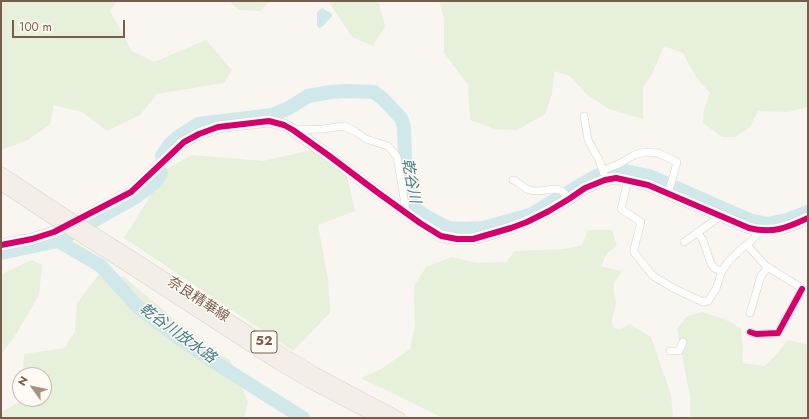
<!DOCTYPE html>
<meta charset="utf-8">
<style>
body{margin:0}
#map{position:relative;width:809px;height:419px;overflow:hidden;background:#f9f5f0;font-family:Jost,sans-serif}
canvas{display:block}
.frame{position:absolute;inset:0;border:2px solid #7a5c4d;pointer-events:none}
.north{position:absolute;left:12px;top:367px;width:40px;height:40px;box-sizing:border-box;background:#fffaf3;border:1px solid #cabbb1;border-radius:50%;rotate:303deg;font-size:11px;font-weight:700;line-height:16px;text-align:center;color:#7a5c4d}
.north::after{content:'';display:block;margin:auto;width:14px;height:18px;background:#a69286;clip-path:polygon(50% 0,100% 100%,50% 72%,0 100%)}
.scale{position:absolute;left:12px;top:20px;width:113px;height:18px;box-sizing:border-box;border:2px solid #7a5c4d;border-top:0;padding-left:5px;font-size:12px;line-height:14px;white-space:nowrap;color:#7a5c4d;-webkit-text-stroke:3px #fffaf3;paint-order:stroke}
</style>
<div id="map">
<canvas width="809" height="419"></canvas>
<div class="frame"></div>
<div class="north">N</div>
<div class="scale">100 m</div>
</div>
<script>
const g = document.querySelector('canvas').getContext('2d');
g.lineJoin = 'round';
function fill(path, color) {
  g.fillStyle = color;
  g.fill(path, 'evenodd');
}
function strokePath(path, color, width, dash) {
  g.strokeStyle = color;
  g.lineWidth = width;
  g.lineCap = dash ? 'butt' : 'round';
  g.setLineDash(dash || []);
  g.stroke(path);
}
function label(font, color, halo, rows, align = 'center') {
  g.font = font + ' Jost,"Noto Sans JP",sans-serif';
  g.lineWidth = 3;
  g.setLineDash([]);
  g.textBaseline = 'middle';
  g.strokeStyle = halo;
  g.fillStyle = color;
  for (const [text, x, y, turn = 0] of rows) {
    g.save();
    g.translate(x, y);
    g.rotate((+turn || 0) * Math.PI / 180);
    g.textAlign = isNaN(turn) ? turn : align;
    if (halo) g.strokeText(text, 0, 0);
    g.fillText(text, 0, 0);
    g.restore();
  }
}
const green = new Path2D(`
 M1,1H117L110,11L132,51L154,62L206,40L232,70L224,83L157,94L140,115L107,131L82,112L54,105L50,124L28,140L1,150Z
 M229,1H270L260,11L239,10Z
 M328,1H378L385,26L373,46L352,37Z
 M439,1H808V107L788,112L758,111L750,127L735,137H722L703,123L704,110L710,93L696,77L683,53L664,46L652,74L643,88V119L609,109L586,94L570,76L554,71L552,94L545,114L517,130L495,129L470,120L468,85L444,53V18Z
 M312,150L347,176L355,211L318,225L328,280L330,313L293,351L124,238L167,169L191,155L263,161Z
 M588,230H612L617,246L607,253L601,266L621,271C620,276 615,279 614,285C613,291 616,297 616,303C615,313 609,318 614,328L620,329L630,324L651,337L671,395L673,418H443L361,378L381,369L410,349L415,325L414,286L426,267L452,257L477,263L506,262L515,251L564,249L582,245Z
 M32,260L42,265L39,295L16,334L1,355V274Z
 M100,273L124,277L166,312L195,339L230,360L248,402L244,418H1L3,411L21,401L22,399H44V375H23L24,354L65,348L75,331L77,303Z
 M702,312L724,319L741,328L743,347L742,363L765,366L778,353L788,340L808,345V418H690V397L677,329L687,316Z`);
const water = new Path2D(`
 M322,8L332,14V16L323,26L319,28L317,25V12Z`);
const river = new Path2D(`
 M162,156L170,144L178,137L198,124L272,115L289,108L308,96L331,92L348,91L374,92L383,99L401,118L404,127L405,158L407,181L411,199L416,210L429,218L448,228L462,229L483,228L530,215L591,179L603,173L616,171H625L649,176L749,220L767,224L786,220L808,212
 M58,241L101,266L137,306L177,337L222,367L303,418
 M1,253L58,241L136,197L153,184L160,175L161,172`);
const street = new Path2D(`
 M584,116L588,140L599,160L604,174
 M293,130L322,129L344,126L356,132L366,139L388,146L397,157L405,204V212
 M603,170L619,164L634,155L645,152L658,153L677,162L671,184L667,193
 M513,180C519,182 523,188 529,190C546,195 558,180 569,199
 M628,180L621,209L641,222L634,249V252L653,276L675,289L703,302L708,301L716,289L722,271L728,262L742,248L747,245L761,231
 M697,232L703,240L711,264L714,268L722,271
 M684,242L721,216
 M747,245L766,266L808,292
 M750,313L761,276L768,267
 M750,332L756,334L778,333L802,289
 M670,351H679L683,342`);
const secondary = new Path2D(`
 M1,245L32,239L54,232L131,192L184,142L199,134L218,127L269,121L284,125L293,130L328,155L377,192L420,223L441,236L457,239H473L511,228L527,222L549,211L569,199L585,188L605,180L616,178L648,185L749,228C772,234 787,228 808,218`);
const primary = new Path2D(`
 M1,173L57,210
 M1,184L49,216
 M133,258L260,340L316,374L399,418
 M128,266L276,362L308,381L379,418`);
const primaryBridge = new Path2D(`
 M57,210L133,258
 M49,216L128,266`);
const cycleway = new Path2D(`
 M1,245L32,239L54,232L131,192L184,142L199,134L218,127L269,121L284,125L293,130L328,155L377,192L420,223L441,236L457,239H473L511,228L527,222L549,211L569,199L585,188L605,180L616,178L648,185L749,228C772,234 787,228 808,218
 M750,332L756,334L778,333L802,289`);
const shields = [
 [264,342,26]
];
const shieldNames = [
 ["52",264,342]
];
const streetNames = [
 ["奈良精華線",198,300,33]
];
const waterNames = [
 ["乾谷川",410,181,79],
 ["乾谷川放水路",177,334,36]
];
fill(green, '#e7f0db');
fill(water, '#d0e8ea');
strokePath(river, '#d0e8ea', 14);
strokePath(street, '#d7d1cb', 8);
strokePath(secondary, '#d9d2cb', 12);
strokePath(primary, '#dad1cc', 13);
strokePath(street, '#fefefd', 7);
strokePath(secondary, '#fefefd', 11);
strokePath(primary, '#f3eee8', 12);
strokePath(primaryBridge, '#dad1cc', 13, []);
strokePath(primaryBridge, '#f3eee8', 12);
strokePath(cycleway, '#d6006c', 6);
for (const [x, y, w] of shields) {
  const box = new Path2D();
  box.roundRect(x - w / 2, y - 11, w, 22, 3);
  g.fillStyle = '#fffaf3';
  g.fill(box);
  strokePath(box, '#7a5c4d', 1);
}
label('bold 13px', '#7a5c4d', null, shieldNames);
label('14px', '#7a5c4d', '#fffaf3', streetNames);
label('italic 15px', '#437c86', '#fffaf3', waterNames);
</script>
